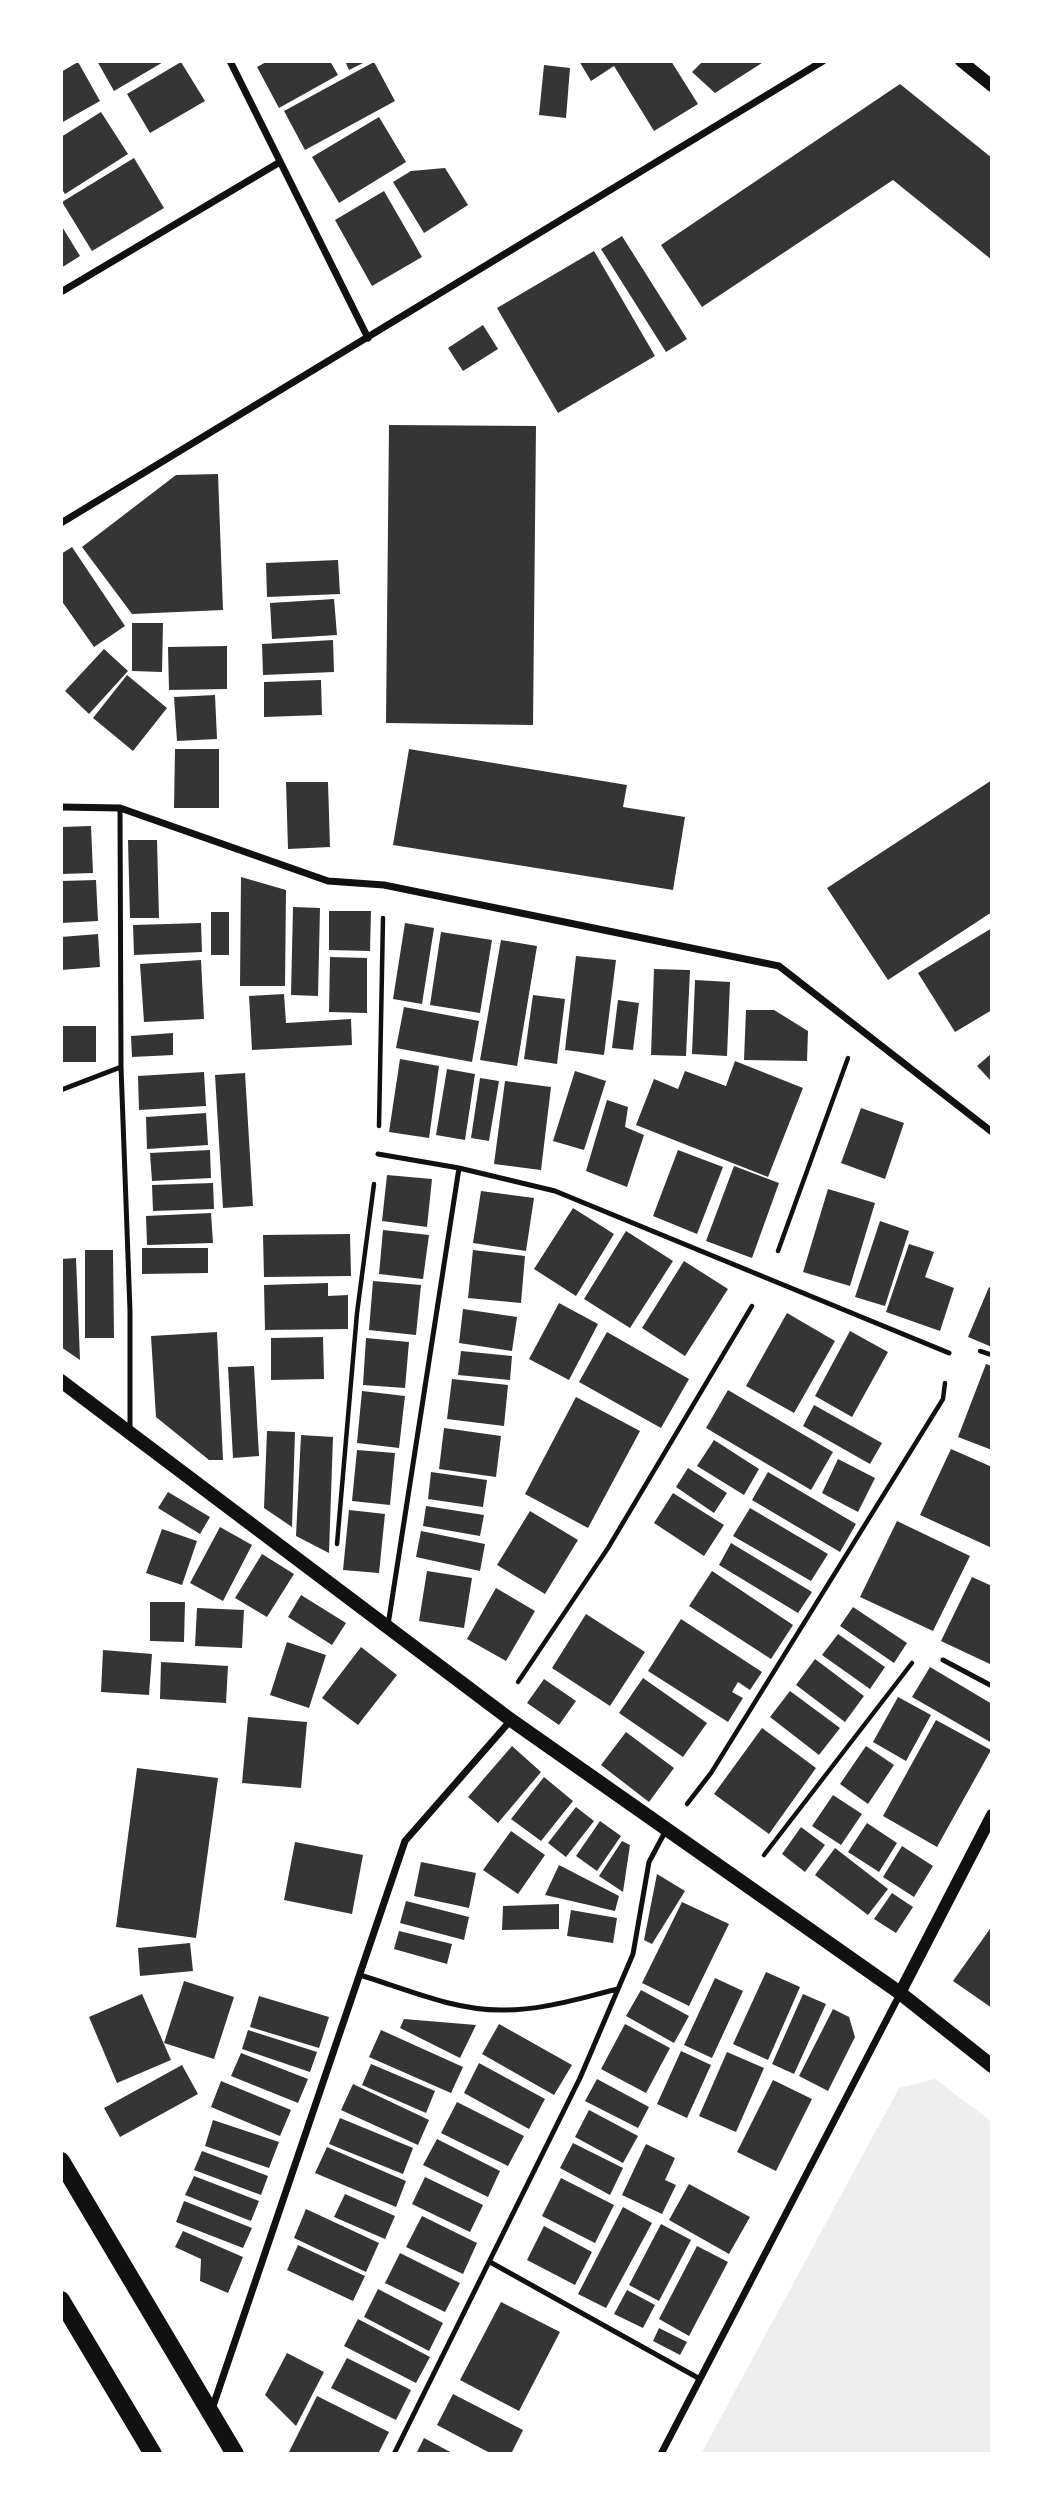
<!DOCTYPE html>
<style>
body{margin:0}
#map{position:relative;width:1053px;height:2515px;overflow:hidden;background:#fff;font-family:"Noto Serif",serif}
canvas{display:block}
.frame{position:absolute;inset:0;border:63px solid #fff;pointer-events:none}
</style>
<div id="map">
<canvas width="1053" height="2515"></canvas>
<div class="frame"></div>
</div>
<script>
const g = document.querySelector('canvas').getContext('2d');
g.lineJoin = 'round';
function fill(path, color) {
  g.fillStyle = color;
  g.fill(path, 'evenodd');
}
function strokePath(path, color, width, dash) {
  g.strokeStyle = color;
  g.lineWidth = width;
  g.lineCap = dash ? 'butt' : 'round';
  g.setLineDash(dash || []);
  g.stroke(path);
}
const green = new Path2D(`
 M935,2079L992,2122V2454H701L899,2088Z`);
const building = new Path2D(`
 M97,61H165L114,91Z
 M268,61H330L338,75L279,108L257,67Z
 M345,61H367L349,70Z
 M579,61H671L698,104L654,131L614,66L591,81Z
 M703,61H765L715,93L692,72Z
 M78,62L100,101L61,123V72Z
 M181,62L205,101L150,133L127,94Z
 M374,62L395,101L305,150L284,111Z
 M544,65L570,68L566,118L539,115Z
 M900,84L992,158V260L893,180L702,307L661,245Z
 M101,112L128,154L65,194L61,188V137Z
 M379,117L406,162L339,203L312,157Z
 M134,158L164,208L92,251L62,202Z
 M445,168L468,205L424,233L393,182L411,171Z
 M384,191L422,257L372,286L335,220Z
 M61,225L80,256L61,268Z
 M622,236L687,339L666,352L601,249Z
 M594,251L655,356L558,413L497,308Z
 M483,325L498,349L463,371L448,348Z
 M389,425L536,426L533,725L386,723Z
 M218,474L223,610L132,614L82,547L176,475Z
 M72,547L125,626L94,647L61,600V554Z
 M338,560L340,594L267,597L266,563Z
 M334,599L337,635L272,639L270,603Z
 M132,623H163L162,672L132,671Z
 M333,640L334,672L263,675L262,644Z
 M227,646V689L169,690L168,647Z
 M104,649L128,671L89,714L65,691Z
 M127,675L167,708L133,751L93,718Z
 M321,680L322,715L264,717V682Z
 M215,695L217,739L177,741L174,697Z
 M175,749H219V808H174Z
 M409,749L627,785L623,807L685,817L673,890L393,845Z
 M992,780V912L888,980L827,888Z
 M286,782H328L330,847L288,849Z
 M91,826L93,873L61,874V827Z
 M128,840H157L159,918H130Z
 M241,877L286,890L285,986H240Z
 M96,880L98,921L61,923V881Z
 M293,907L320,908L318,996L291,995Z
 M329,911H371L370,951L329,950Z
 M211,912H229V955H211Z
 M201,923L202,952L134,955L133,925Z
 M405,923L434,928L422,1004L393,999Z
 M992,928V1010L955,1032L918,973Z
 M441,932L492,940L480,1013L430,1005Z
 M98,934L100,967L61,970V937Z
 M501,940L537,946L517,1066L480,1060Z
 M576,956L616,960L604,1055L565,1050Z
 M330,957L367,958V1013L329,1012Z
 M201,960L204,1019L144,1022L140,964Z
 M654,969L690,970L686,1056L651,1055Z
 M695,980L730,982L727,1056L692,1054Z
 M284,994L286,1023L351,1019L352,1045L252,1050L249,996Z
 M533,995L565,999L557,1064L524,1059Z
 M618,1000L639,1003L633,1050L612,1048Z
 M404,1007L479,1021L472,1062L396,1048Z
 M746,1010H774L808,1031L807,1061L744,1060Z
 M61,1026H96V1062H61Z
 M173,1033V1055L132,1057L131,1036Z
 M992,1053V1082L977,1066Z
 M400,1059L439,1066L429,1138L389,1132Z
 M735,1061L803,1088L768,1177L636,1125L654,1079L678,1089L685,1071L726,1086Z
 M447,1069L475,1074L465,1140L436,1135Z
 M575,1071L606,1081L584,1150L553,1141Z
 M204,1072L206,1106L139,1110L138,1076Z
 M245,1073L253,1206L223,1208L215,1075Z
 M480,1078L499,1081L489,1141L471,1138Z
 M505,1081L551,1087L541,1170L494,1164Z
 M607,1100L628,1107L625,1127L644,1135L627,1187L586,1171Z
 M861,1108L904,1123L885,1179L841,1163Z
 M206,1113L208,1145L147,1149L146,1117Z
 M210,1150L211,1178L152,1181L150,1153Z
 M678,1150L723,1167L697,1234L653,1216Z
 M734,1166L779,1183L752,1258L706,1241Z
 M387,1175L432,1179L427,1227L382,1221Z
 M213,1183L214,1209L153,1211L152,1185Z
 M828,1189L875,1203L850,1286L803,1272Z
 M481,1191L534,1198L526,1251L473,1243Z
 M573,1208L614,1234L576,1296L534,1269Z
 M211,1213L213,1243L147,1245L146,1216Z
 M880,1221L909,1231L885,1306L855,1297Z
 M383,1230L429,1235L423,1279L379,1274Z
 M626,1231L673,1261L630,1328L584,1299Z
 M350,1234L351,1276L264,1277L263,1235Z
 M909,1244L934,1252L925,1277L954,1288L940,1331L886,1312Z
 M142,1248H208V1273L142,1274Z
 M85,1250H113L114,1338H85Z
 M473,1250L525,1256L521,1303L468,1298Z
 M76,1258L80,1360L61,1347V1259Z
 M684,1261L728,1289L685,1356L642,1328Z
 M373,1281L421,1285L416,1335L369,1330Z
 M328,1283V1296L348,1295V1329L265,1330L264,1285Z
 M989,1287L992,1289V1347L968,1337Z
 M559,1303L598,1324L569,1380L529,1359Z
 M463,1309L517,1317L512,1351L459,1343Z
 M787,1313L835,1341L794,1413L746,1386Z
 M850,1331L888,1352L852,1417L815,1396Z
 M217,1332L223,1460H209L156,1417L151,1336Z
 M607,1332L689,1379L661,1428L579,1382Z
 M323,1337L324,1379L271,1380V1338Z
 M366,1338L409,1342L405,1388L363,1385Z
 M461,1351L512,1356L510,1380L458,1375Z
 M986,1364L992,1366V1450L958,1437Z
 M254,1366L259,1456L233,1458L228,1367Z
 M452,1379L508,1385L504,1426L447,1419Z
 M728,1390L833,1452L811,1490L706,1428Z
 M362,1391L405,1396L399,1448L357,1443Z
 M576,1397L640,1431L588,1528L525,1494Z
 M814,1405L882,1443L870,1464L803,1426Z
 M444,1428L501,1436L496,1477L439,1469Z
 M267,1431L295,1432L292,1527L264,1508Z
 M301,1435L333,1437L329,1553L296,1536Z
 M714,1440L759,1469L744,1495L697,1466Z
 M951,1449L992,1467V1548L920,1515Z
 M357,1450L395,1453L390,1505L352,1501Z
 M838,1459L875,1478L858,1512L822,1493Z
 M688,1468L727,1493L714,1513L676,1487Z
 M431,1472L487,1480L483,1507L428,1499Z
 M768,1472L856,1524L840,1552L752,1500Z
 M168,1492L210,1517L200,1534L158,1508Z
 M673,1493L724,1525L704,1556L654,1523Z
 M426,1506L484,1515L480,1536L423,1526Z
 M750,1508L828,1554L811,1581L733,1536Z
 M349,1510L385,1514L379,1573L343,1570Z
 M530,1511L578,1540L545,1594L497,1565Z
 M897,1521L970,1556L933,1631L860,1597Z
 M220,1527L252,1545L223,1601L190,1583Z
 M162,1529L197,1541L182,1585L146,1573Z
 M421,1531L485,1544L480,1571L416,1557Z
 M731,1543L812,1592L798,1613L719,1565Z
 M262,1554L294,1574L267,1617L235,1598Z
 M427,1571L472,1578L464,1628L419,1621Z
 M712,1571L793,1625L771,1659L689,1606Z
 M972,1577L992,1586V1665L941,1641Z
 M496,1588L535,1611L506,1661L467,1639Z
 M301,1595L346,1623L332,1645L288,1617Z
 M150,1602H185L184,1642L150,1641Z
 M853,1607L907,1643L894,1663L840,1626Z
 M197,1608L244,1610L242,1648L195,1646Z
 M586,1614L645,1652L610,1706L552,1668Z
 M681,1619L762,1672L750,1690L738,1682L732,1692L743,1698L728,1722L648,1671Z
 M838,1634L885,1667L870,1689L822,1655Z
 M287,1642L326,1655L309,1708L270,1695Z
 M361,1647L397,1675L358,1725L322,1698Z
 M103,1650L152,1654L149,1695L101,1692Z
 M815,1659L864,1696L845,1722L796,1685Z
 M161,1662L228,1666L226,1703L160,1699Z
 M930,1667L992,1704V1743L912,1697Z
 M643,1678L707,1723L683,1757L619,1713Z
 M544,1679L576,1701L559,1725L527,1703Z
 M790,1691L840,1728L819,1755L770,1717Z
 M898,1697L931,1715L906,1761L873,1742Z
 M248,1717L307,1722L301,1788L242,1783Z
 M936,1720L991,1750L937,1847L883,1816Z
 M762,1728L816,1768L769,1834L714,1794Z
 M626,1732L674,1768L649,1802L601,1765Z
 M512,1746L541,1772L498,1823L468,1797Z
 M866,1746L894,1765L868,1804L840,1784Z
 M137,1768L218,1778L196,1938L116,1927Z
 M544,1777L573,1801L541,1841L511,1819Z
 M833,1795L862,1814L841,1845L812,1826Z
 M576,1807L594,1821L566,1857L548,1843Z
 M600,1821L621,1836L597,1871L576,1856Z
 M867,1823L897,1843L879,1872L848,1852Z
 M801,1827L825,1845L805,1872L782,1854Z
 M511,1831L545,1855L518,1894L483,1870Z
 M622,1841L630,1845L623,1892L599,1876Z
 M295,1842L363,1855L352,1914L284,1900Z
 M902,1846L933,1866L914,1897L883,1877Z
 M835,1848L888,1889L868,1915L815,1875Z
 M421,1862L476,1873L469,1908L414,1896Z
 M559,1865L619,1896L615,1911L545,1895Z
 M657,1874L685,1891L652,1944L644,1940Z
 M892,1893L913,1907L896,1933L874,1919Z
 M406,1901L469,1917L464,1940L400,1923Z
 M682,1902L729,1924L689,2006L642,1983Z
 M559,1904V1929L502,1930L503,1906Z
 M571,1910L617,1918L613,1943L567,1936Z
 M992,1926V2008L953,1981Z
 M399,1931L452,1944L447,1964L394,1949Z
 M190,1943L193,1971L140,1976L138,1948Z
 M766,1972L800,1987L768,2060L733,2044Z
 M715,1978L743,1991L712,2058L684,2045Z
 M184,1981L234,1997L214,2059L164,2043Z
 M641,1990L689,2016L674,2043L626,2016Z
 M142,1994L171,2060L117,2083L89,2017Z
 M803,1994L826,2004L794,2074L772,2064Z
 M259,1996L329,2017L319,2048L250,2027Z
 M833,2009L849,2017L855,2037L828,2091L799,2076Z
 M404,2019L476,2025L460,2058L400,2028Z
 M499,2024L572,2065L554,2095L482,2054Z
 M625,2024L670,2048L646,2093L601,2069Z
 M248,2030L317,2052L310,2072L242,2049Z
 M381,2030L463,2067L451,2093L369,2057Z
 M681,2051L711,2065L687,2118L657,2104Z
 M727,2052L764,2068L736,2132L699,2116Z
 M241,2053L308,2079L298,2103L231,2076Z
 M479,2063L545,2099L529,2129L464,2093Z
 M371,2064L435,2091L426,2113L362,2085Z
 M182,2065L198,2094L120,2137L104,2108Z
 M597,2079L649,2107L638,2128L585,2101Z
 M773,2080L812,2099L776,2171L737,2152Z
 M221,2081L291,2110L280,2136L211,2107Z
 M353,2084L429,2120L418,2145L341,2110Z
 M457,2102L524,2136L508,2166L441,2133Z
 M589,2110L638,2136L623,2163L575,2137Z
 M340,2118L413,2148L403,2174L329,2144Z
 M213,2120L279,2142L269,2168L205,2146Z
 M437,2139L500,2171L488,2197L423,2165Z
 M573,2143L623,2168L610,2195L560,2168Z
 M646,2144L675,2158L665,2180L676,2185L662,2214L622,2195Z
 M327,2147L406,2181L396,2207L315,2173Z
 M202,2151L268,2176L261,2195L194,2170Z
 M194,2176L259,2201L251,2221L185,2195Z
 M425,2177L483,2205L470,2232L412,2204Z
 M561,2178L614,2205L595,2243L542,2216Z
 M689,2184L750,2217L729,2254L669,2220Z
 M345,2194L395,2216L385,2239L334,2217Z
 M184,2201L252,2228L243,2248L176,2222Z
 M623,2207L652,2223L606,2308L578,2294Z
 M306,2209L379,2243L366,2272L294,2238Z
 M422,2216L477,2243L463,2274L406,2247Z
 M661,2224L691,2240L659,2301L629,2285Z
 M544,2226L592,2252L575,2285L527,2260Z
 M183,2231L243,2257L228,2293L200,2281L201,2259L175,2247Z
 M298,2245L365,2276L353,2301L287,2270Z
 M697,2246L728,2262L689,2336L659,2319Z
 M400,2253L460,2283L445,2312L385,2283Z
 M378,2289L443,2323L429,2351L364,2317Z
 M627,2290L655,2305L643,2328L614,2314Z
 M501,2302L560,2332L519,2411L460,2380Z
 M358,2319L430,2357L416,2383L344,2346Z
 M659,2328L687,2342L680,2355L653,2341Z
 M287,2353L324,2372L296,2426L265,2395Z
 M347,2358L411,2390L396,2420L331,2388Z
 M453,2394L523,2430L511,2454H492L437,2425Z
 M317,2396L389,2432L378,2454H288Z
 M424,2438L454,2454H416Z`);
const path = new Path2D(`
 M379,1126L383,918
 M778,1251L848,1058
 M980,1351L992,1355
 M337,1544L357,1313L374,1184
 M518,1682L608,1548L752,1306
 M687,1804L711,1773L943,1399L945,1383
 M764,1855L912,1663`);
const service = new Path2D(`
 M120,808L121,1067L130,1311V1432
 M61,1090L121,1067
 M378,1154L459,1168L555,1191L949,1353
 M388,1625L459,1168
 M943,1660L992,1686
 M360,1975C406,1989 452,2010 501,2010C540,2011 580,1998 618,1989
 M490,2262L700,2379
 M394,2454L580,2078L633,1954L649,1862L665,1832`);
const minor = new Path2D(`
 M230,61L368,338
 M61,292L280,162
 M61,523L823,61
 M61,807L120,808L328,881L384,885L779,966L992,1132
 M212,2409L405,1841L511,1720
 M661,2454L900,1994`);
const tertiary = new Path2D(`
 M961,61L992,86
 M900,1993L992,1815`);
const secondary = new Path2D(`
 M61,1381L511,1720L900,1993L992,2066`);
const primary = new Path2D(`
 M61,2161L235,2454
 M61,2300L153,2454`);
fill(green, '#eee');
fill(building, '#353535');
strokePath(path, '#111', 4.5);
strokePath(service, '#111', 5);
strokePath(minor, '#111', 7);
strokePath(tertiary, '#111', 12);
strokePath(secondary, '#111', 14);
strokePath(primary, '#111', 18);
</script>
